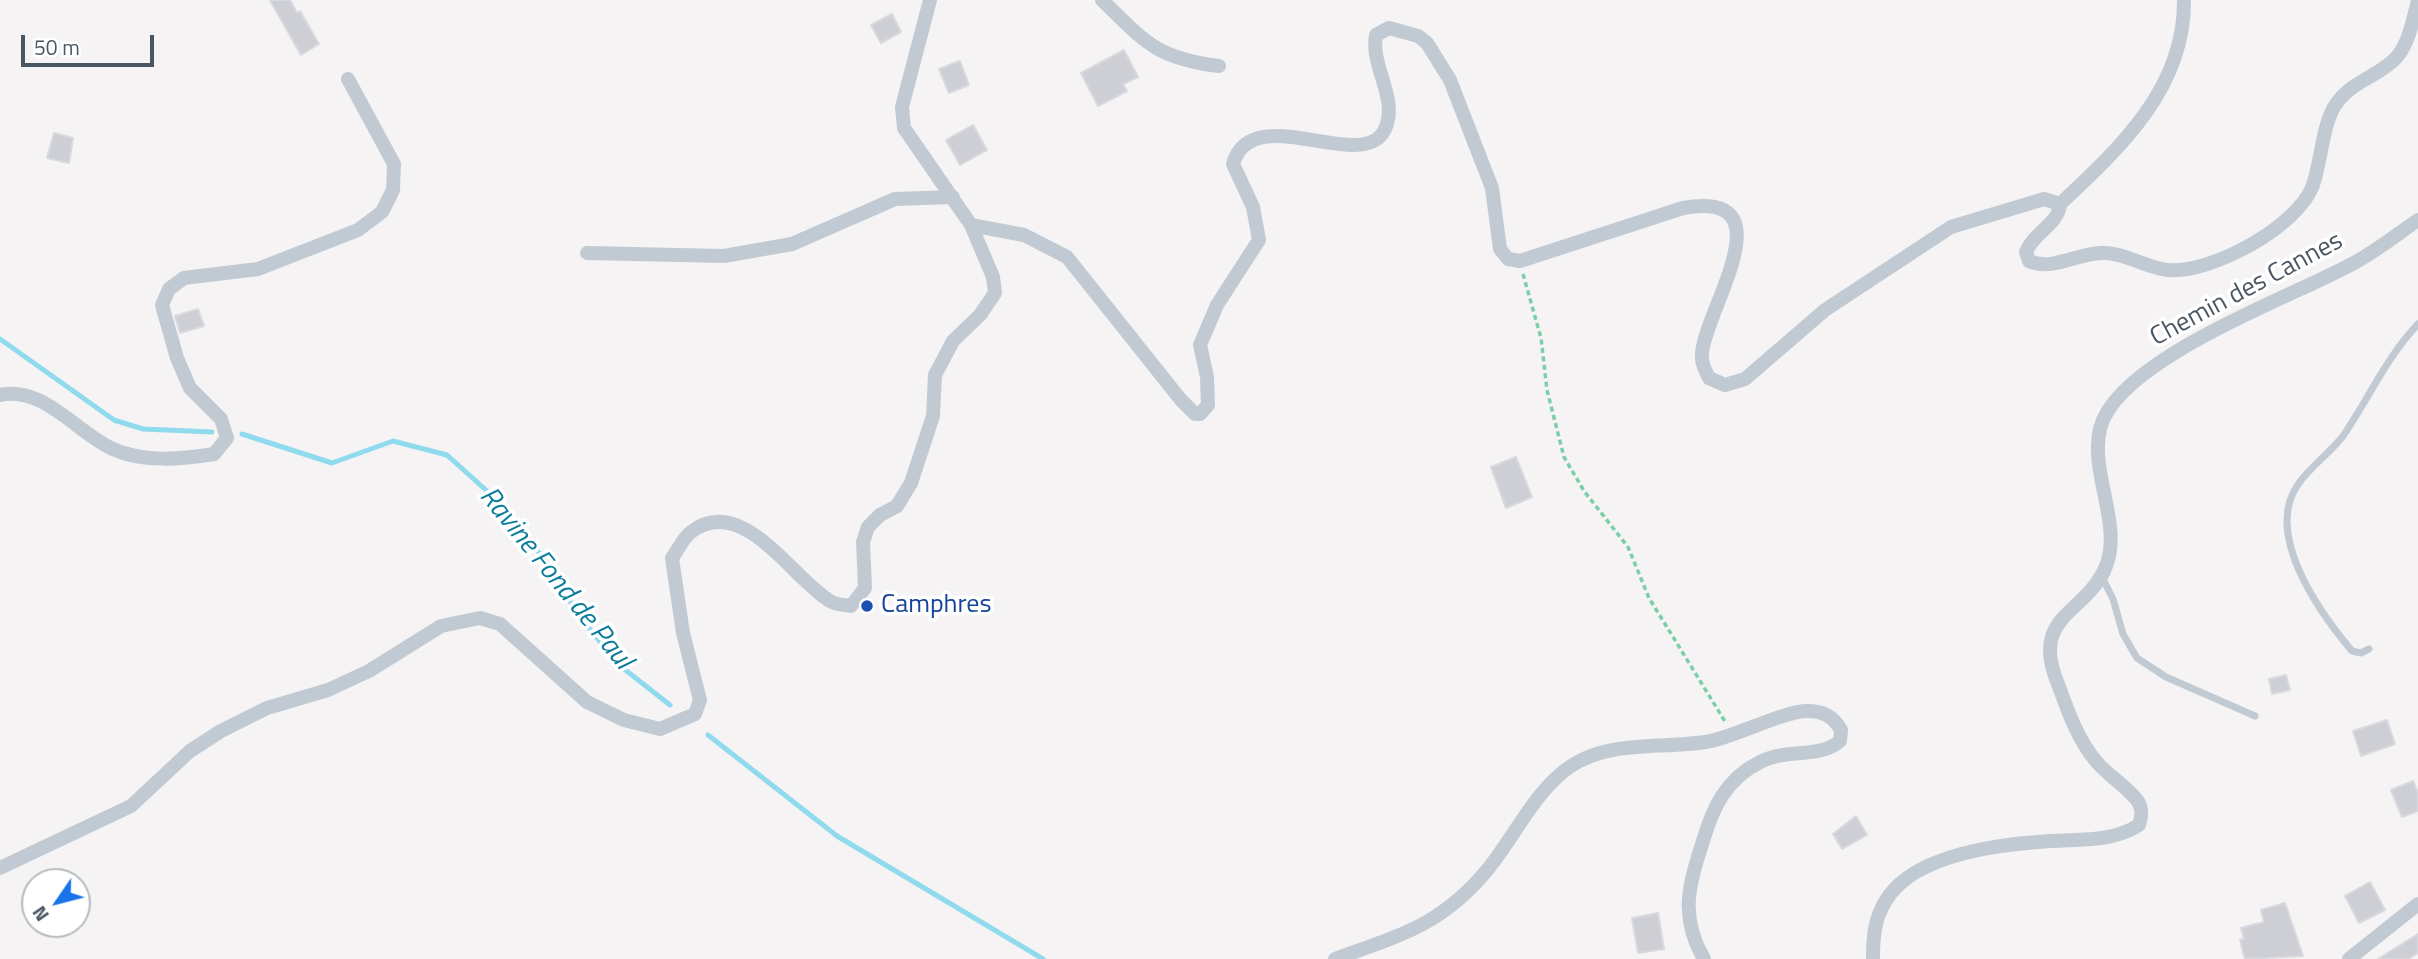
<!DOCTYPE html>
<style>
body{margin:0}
#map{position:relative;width:2418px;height:959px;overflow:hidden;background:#f5f3f3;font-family:"Titillium Web",sans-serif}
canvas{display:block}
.north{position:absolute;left:21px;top:868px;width:70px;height:70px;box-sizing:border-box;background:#fff;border:2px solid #b7bbc0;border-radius:50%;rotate:235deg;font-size:19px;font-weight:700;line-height:28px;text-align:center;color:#4a5661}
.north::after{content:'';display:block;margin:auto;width:24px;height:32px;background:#1a73e8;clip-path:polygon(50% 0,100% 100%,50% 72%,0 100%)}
.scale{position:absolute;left:21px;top:35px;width:133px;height:32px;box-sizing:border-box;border:4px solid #4a5661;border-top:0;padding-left:9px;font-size:21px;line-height:24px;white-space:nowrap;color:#4a5661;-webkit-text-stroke:5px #fff;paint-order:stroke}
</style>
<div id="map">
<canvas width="2418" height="959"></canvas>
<div class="north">N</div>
<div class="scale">50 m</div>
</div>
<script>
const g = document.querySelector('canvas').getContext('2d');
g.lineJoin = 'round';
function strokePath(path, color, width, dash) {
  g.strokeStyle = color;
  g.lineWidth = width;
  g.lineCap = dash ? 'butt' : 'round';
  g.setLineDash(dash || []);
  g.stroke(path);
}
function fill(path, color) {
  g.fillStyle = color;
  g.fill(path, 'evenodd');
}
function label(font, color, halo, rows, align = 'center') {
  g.font = font + ' "Titillium Web",sans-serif';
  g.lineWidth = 7;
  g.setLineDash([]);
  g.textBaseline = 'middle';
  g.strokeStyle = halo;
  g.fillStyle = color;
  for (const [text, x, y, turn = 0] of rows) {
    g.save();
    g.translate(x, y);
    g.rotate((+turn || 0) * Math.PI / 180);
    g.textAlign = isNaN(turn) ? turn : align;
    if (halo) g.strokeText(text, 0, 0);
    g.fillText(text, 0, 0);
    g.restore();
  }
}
const stream = new Path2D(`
 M0,339L114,420L143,429L212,432
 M242,434L332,463L393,441L447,455L487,491L552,568L576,612L619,665L670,705
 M708,735L837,836L1043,959`);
const building = new Path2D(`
 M270,0H290L297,13L300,11L319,44L301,55Z
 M892,14L901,32L881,43L871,25Z
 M1124,50L1138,77L1123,84L1127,91L1098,106L1081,73Z
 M960,61L969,85L949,93L939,69Z
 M973,125L987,150L960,165L946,140Z
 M54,133L73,138L69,163L47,158Z
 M198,309L204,326L180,333L175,316Z
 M1516,457L1532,497L1506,508L1491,467Z
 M2286,675L2290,690L2272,694L2269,679Z
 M2387,720L2395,744L2361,756L2353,731Z
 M2413,781L2418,793V811L2402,817L2391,790Z
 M1856,816L1867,835L1842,849L1833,834Z
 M2370,882L2385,910L2359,923L2345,896Z
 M2285,903L2303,956L2245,959L2240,940L2244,939L2241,928L2264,922L2261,910Z
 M1658,913L1664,949L1638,953L1632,918Z
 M2418,934V953L2408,959H2378Z`);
const path = new Path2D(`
 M1523,274L1541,338L1547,390L1564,457L1584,491L1628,547L1649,598L1726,723`);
const lane = new Path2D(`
 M2101,575L2113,599L2123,634L2137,658L2166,677L2255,716
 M2369,649L2361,653L2352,651C2320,613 2262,533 2299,483C2311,466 2330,453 2343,436C2369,398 2386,358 2418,324`);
const street = new Path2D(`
 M1102,0C1145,42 1156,58 1219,66
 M2060,204C2120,148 2185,88 2184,0
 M971,225L1024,235L1067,257L1181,400L1195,414H1200L1208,405L1207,377L1200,345L1217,305L1259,240L1253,207L1233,164C1252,98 1364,176 1385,129C1399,99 1370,66 1376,35L1389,28L1418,36L1427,43L1450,80L1492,188L1500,249L1508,259L1520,261L1683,208C1790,189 1705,310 1702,353C1701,362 1705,370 1709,378L1725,385L1745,379L1825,310L1951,227L2044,199L2060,204C2059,224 2033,233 2026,252L2029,261C2054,272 2080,251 2106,253C2128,254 2146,268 2168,270C2210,274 2298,227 2313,185C2321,162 2323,122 2336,104C2352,81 2377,77 2395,59C2409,45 2413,19 2418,1
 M587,253L724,256L792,244L895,199L953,197
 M0,395C43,385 77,433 113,449C143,463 183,459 214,454L227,438L221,419L190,388L177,358L162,305L169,289L184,278L258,269L358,230L382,212L393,190L394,164L348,79
 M0,868L131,806L190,751L221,731L267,708L328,690L369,671L441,626L480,618L500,624L587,702L624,720L660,729L695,714L700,700L683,633L672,558C678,550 683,538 691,532C742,493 791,577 830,601C836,605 845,605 851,606L865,588L863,542L868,527L880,515L897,506L911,483L933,416L935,375L953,341L980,315L995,293L993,277L971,225L904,128L902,107L930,0
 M1335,959C1401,935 1442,925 1488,869C1515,836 1535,790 1571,766C1612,739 1664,750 1711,741C1738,735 1785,711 1807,711C1823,711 1833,716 1841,730L1840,741C1819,759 1787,748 1760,762C1726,779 1713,807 1703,841C1689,885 1679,916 1704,959
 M1873,959C1873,939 1874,920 1885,902C1912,854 2001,844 2051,841C2081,839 2113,842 2139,825C2142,816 2143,808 2137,800C2125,785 2107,775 2095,760C2077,738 2068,711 2058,684C2030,617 2082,615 2104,571C2125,528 2089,474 2100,429C2116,360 2290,298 2352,264C2375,252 2396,235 2418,220
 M2349,959L2418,904`);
const markers = [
 [867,606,7,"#1a4fb4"]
];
const streetNames = [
 ["Chemin des Cannes",2247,290,-28]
];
const transitNames = [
 ["Camphres",881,606]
];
const waterNames = [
 ["Ravine Fond de Paul",555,579,51]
];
strokePath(stream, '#90daee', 5);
fill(building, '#cdcfd5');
strokePath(building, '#d7d9de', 2);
strokePath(path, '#7ad0a6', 3.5, [5, 3.5]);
strokePath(lane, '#c1cad2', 7);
strokePath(street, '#c1cad2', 14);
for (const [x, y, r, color] of markers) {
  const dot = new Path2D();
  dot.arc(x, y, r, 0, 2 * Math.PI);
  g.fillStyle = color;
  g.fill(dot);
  strokePath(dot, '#fff', 2.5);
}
label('26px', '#4a5661', '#fff', streetNames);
label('26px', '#164399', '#fff', transitNames, 'left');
label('italic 28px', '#0c7c9b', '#fff', waterNames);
</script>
